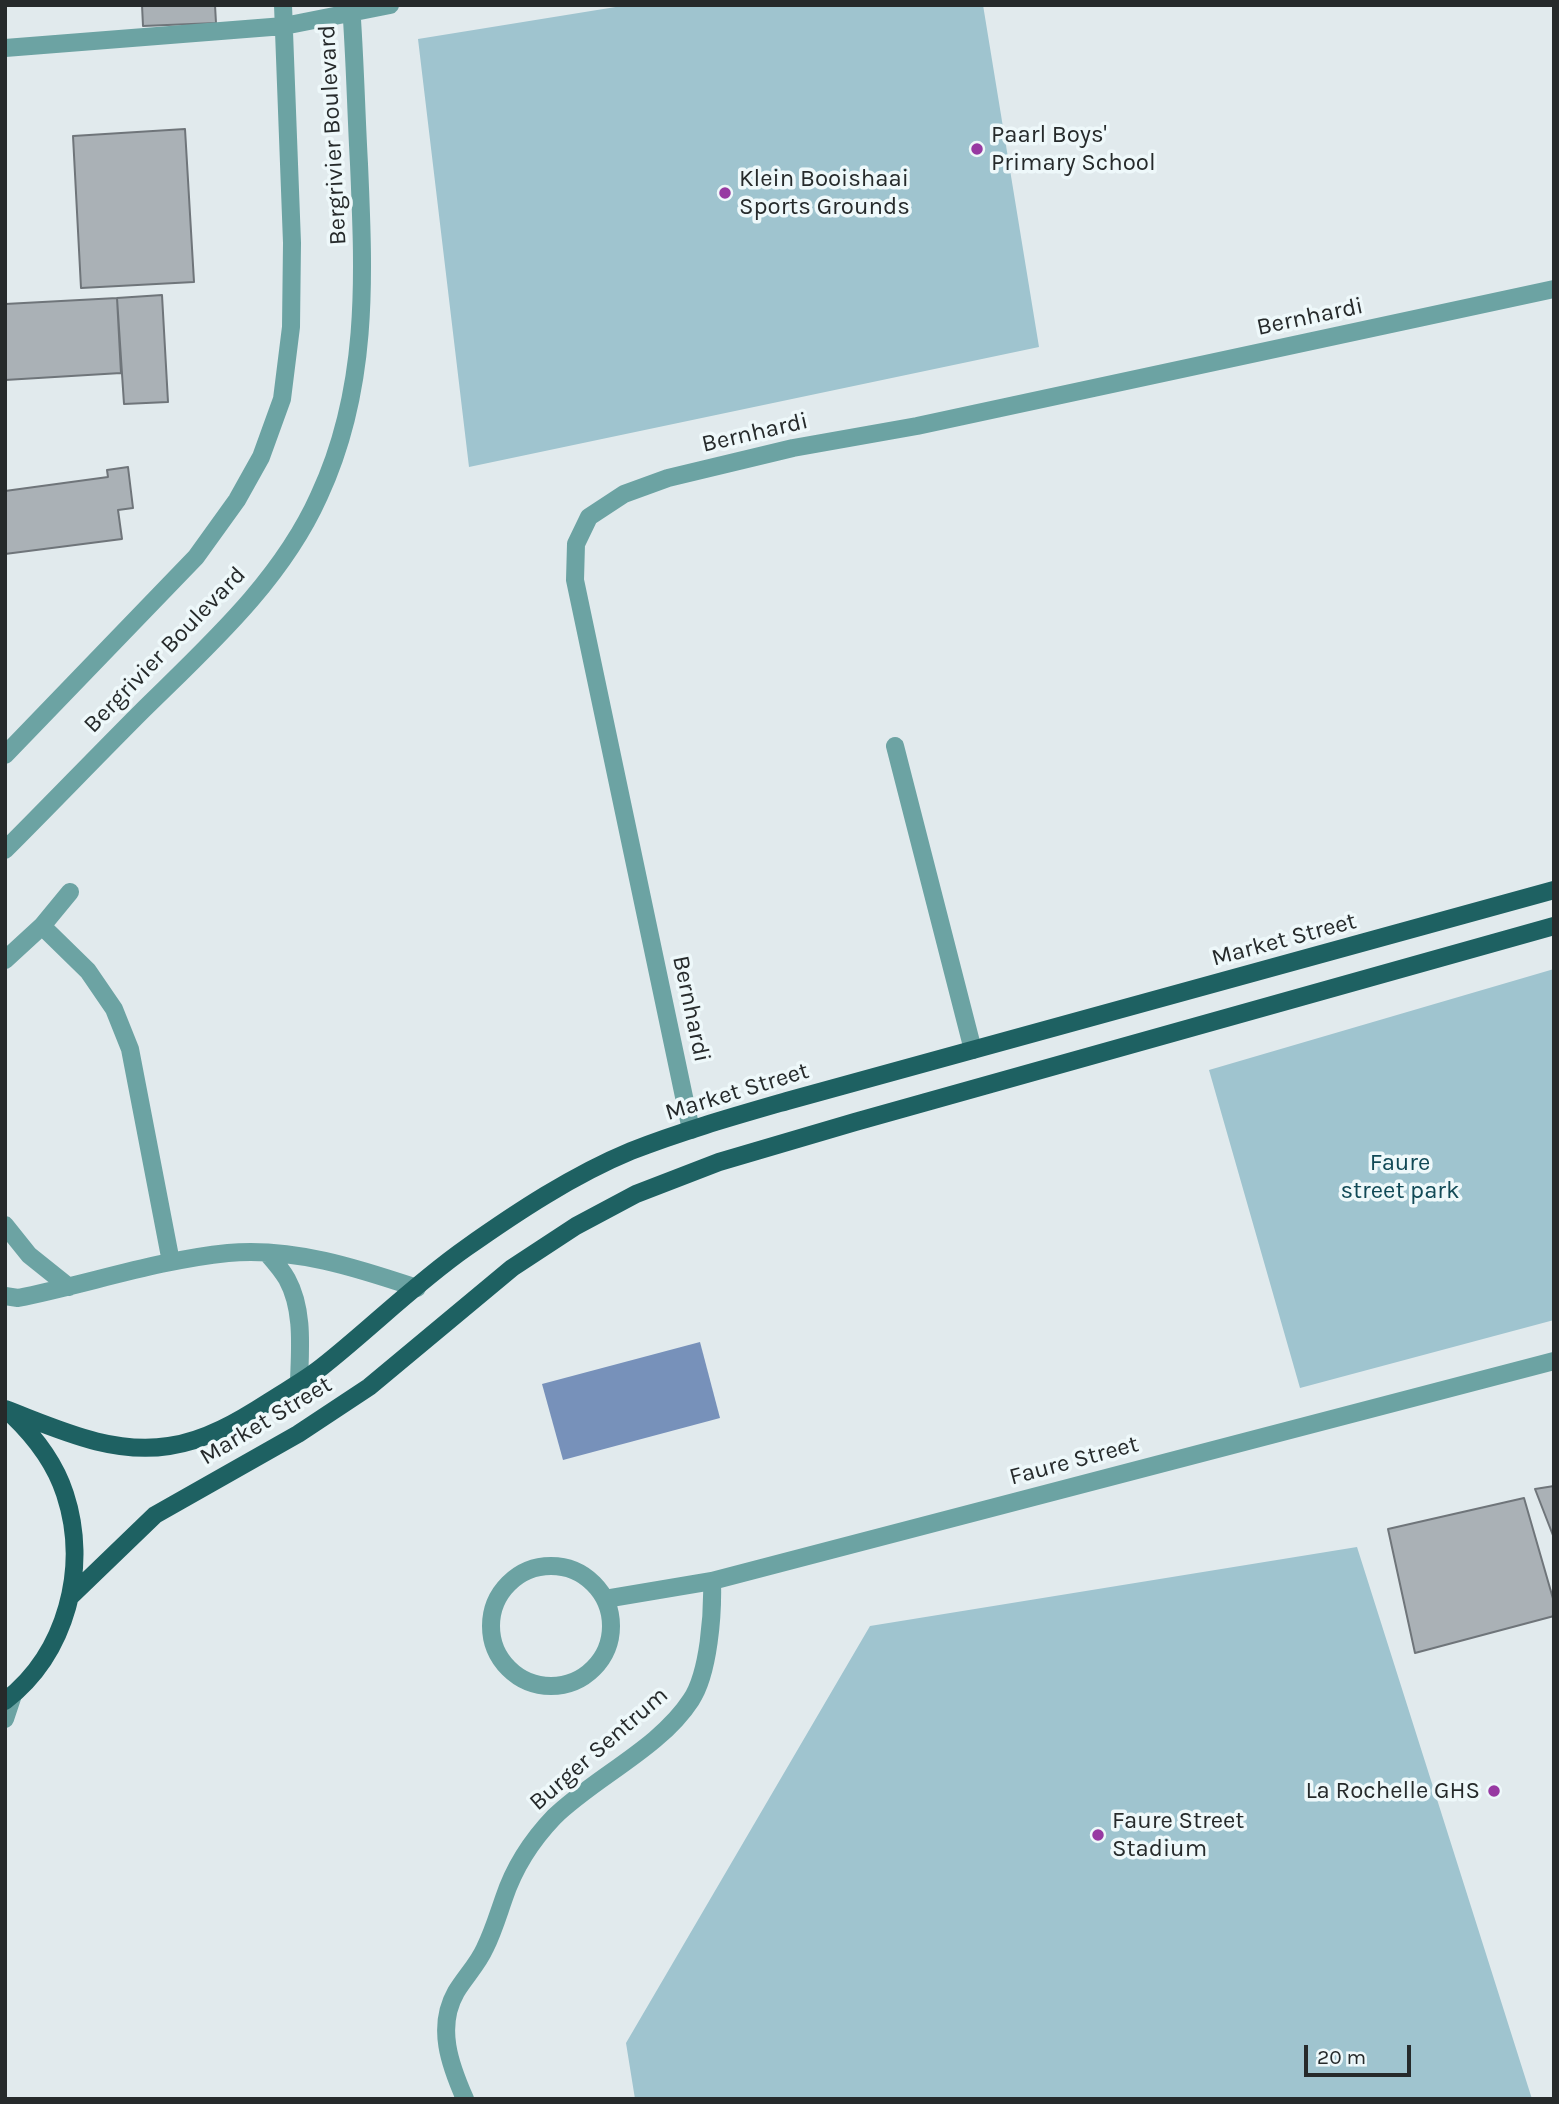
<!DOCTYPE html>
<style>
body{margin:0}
#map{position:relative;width:1559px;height:2104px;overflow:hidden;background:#e1eaed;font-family:Karla,sans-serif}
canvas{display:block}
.frame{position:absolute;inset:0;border:7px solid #262a2b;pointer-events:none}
.scale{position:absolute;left:1304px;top:2045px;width:107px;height:32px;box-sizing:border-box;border:4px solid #262a2b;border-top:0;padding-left:9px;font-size:21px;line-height:24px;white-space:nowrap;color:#262a2b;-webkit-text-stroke:5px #eef8fa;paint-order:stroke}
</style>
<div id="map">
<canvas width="1559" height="2104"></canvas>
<div class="frame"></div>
<div class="scale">20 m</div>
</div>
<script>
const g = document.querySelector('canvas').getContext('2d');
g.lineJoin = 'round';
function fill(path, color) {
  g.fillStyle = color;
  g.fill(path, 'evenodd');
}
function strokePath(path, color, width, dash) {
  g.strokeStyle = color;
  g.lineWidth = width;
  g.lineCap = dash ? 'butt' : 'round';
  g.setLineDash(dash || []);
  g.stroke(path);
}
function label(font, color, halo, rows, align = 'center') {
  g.font = font + ' Karla,sans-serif';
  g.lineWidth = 7;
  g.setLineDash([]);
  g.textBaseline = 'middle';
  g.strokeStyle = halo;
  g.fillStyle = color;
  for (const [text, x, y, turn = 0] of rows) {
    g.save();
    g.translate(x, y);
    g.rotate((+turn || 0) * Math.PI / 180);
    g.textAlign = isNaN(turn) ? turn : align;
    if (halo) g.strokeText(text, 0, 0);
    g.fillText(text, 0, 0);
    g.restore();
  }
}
const green = new Path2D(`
 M628,5H983L1039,347L469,467L418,39Z
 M1554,969V1320L1300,1388L1209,1070Z
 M1357,1547L1532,2099H635L626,2043L870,1626Z`);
const water = new Path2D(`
 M700,1342L720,1418L563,1460L542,1384Z`);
const building = new Path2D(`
 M142,5H215L216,23L143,26Z
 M185,129L194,282L81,288L73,136Z
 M162,295L168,402L124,404L117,298Z
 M117,298L121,373L5,380V304Z
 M128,467L133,508L118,510L122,539L5,554V491L108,477L107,470Z
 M1554,1486V1538L1535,1489Z
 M1524,1498L1554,1602V1616L1415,1653L1388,1529Z`);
const minor = new Path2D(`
 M5,48L284,26L390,5
 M895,746L973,1050
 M5,755L196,557L237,500L261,457L282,399L291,327L292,243L283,5
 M5,850C51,804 96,757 142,711C208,646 281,581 319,496C369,388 364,279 359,164C356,111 355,58 351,5
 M42,926L88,971L114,1009L130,1049L171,1262
 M5,960L42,926L70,892
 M691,1130L575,580L576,544L589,517L624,494L668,478L793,448L917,426L1554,289
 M5,1225L29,1255L69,1287
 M267,1253C274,1261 282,1270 287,1279C304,1310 300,1349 299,1382
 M5,1296L18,1298C88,1284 158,1260 228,1253C293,1247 357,1268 417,1288
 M491 1626a60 60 0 1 1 120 0a60 60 0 1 1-120 0Z
 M605,1599L712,1581L1554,1361
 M5,1719L13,1695
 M465,2099C450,2065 436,2027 456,1992C465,1977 478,1964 485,1948C493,1932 498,1915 504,1898C514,1868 532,1840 554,1817C595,1777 660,1748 691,1700C709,1673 713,1613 712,1581`);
const major = new Path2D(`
 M5,1409C58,1429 111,1455 169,1446C205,1441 239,1421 270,1401C287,1390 307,1379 323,1366C371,1328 416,1283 466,1248C517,1212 573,1175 631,1151C682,1131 735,1116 787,1101L1554,890
 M71,1596L155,1515L298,1434L369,1387L512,1268L576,1226L636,1194L719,1162L855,1122L1554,926
 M5,1701C67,1653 89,1567 65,1494C55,1463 35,1437 12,1415`);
const markers = [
 [977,149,7,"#9739a2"],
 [725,193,7,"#9739a2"],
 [1494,1791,7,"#9739a2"],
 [1098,1835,7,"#9739a2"]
];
const streetNames = [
 ["Bergrivier Boulevard",333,135,-93],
 ["Bernhardi",1310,317,-12],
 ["Bernhardi",755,433,-13],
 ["Bergrivier Boulevard",165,650,-46],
 ["Market Street",1284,940,-15],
 ["Bernhardi",691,1009,78],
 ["Market Street",737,1092,-17],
 ["Market Street",266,1421,-31],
 ["Faure Street",1074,1461,-15],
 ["Burger Sentrum",599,1749,-41]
];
const poiNames = [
 ["Paarl Boys'",991,135],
 ["Primary School",991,163],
 ["Klein Booishaai",739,179],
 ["Sports Grounds",739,207],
 ["La Rochelle GHS",1480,1791,"right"],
 ["Faure Street",1112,1821],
 ["Stadium",1112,1849]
];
const parkNames = [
 ["Faure",1400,1163],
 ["street park",1400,1191]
];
fill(green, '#9fc4cf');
fill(water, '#7791ba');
fill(building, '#aab1b6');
strokePath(building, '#6f757a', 2);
strokePath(minor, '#6ca3a3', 18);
strokePath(major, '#1e6162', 18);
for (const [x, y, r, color] of markers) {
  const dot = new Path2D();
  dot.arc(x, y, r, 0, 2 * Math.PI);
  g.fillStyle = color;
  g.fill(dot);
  strokePath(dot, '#eef8fa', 2.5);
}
label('24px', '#262a2b', '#eef8fa', streetNames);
label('24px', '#262a2b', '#eef8fa', poiNames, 'left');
label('24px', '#114956', '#eef8fa', parkNames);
</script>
